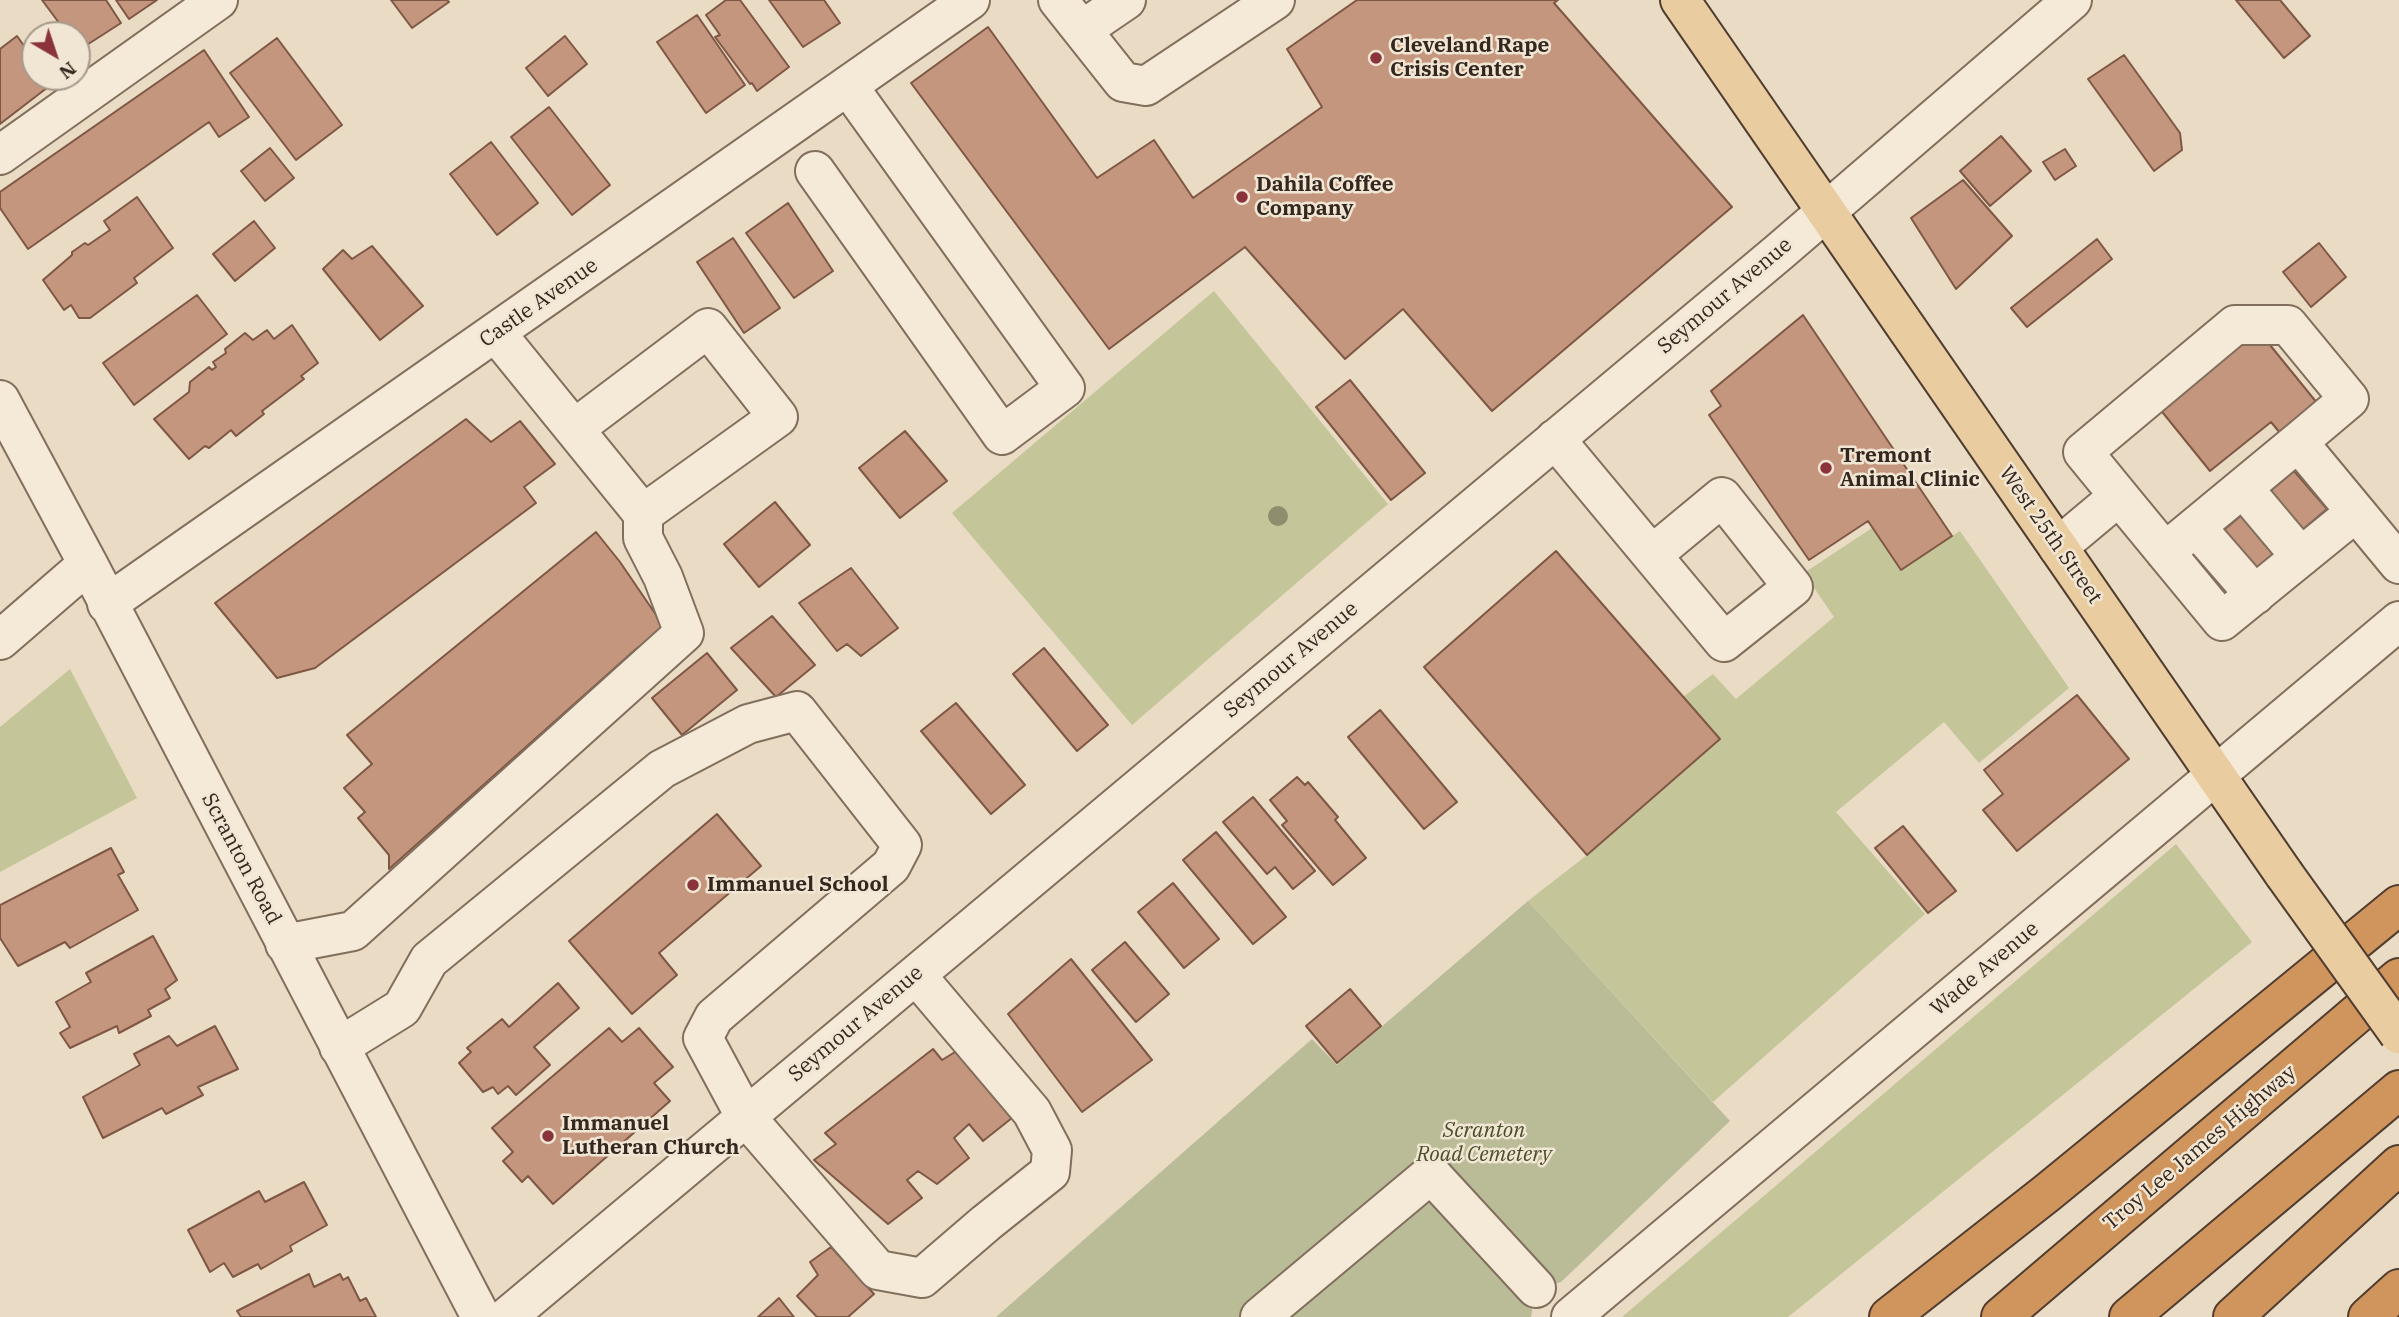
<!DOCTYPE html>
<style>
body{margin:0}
#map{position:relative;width:2399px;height:1317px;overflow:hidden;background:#e9dbc4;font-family:"IBM Plex Serif",serif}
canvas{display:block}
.north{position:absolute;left:21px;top:21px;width:70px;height:70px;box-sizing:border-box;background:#f1e6d3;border:2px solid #a59a8b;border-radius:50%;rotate:141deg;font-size:19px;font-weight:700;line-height:28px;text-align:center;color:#34271f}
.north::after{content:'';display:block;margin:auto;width:24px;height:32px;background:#8b333a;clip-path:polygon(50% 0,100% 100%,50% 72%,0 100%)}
</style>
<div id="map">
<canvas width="2399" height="1317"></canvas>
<div class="north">N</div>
</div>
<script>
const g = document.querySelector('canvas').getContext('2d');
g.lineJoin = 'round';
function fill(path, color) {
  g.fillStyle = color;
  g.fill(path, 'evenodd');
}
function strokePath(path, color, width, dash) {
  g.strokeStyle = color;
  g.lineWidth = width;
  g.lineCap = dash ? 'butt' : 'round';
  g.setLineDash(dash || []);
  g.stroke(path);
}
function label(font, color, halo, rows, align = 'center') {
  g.font = font + ' "IBM Plex Serif",serif';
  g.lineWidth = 5;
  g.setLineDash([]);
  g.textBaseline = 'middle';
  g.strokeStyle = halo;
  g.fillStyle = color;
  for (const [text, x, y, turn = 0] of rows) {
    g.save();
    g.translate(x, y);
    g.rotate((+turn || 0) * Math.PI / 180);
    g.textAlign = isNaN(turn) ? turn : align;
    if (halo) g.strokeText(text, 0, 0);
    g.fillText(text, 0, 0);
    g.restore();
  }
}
const green = new Path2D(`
 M1214,291L1388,504L1132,725L952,513Z
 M1872,528L1952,536L1960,531L2069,688L1979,763L1944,722L1836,812L1925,914L1713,1102L1528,901L1587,855L1719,740L1683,697L1713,674L1736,699L1834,617L1804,573Z
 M70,669L137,798L0,872V727Z
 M2176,844L2252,942L1788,1317H1622Z`);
const cemetery = new Path2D(`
 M1528,901L1730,1121L1561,1282L1536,1288L1531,1317H996L1312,1039L1337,1065Z`);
const building = new Path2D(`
 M42,0H106L121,23L79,50L77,35H68Z
 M116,0H157L129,19Z
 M391,0H447L449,2L412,28Z
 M726,0H740L789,67L757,91L752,83L750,84L715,37L720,35L706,15Z
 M769,0H824L840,23L803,47Z
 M1357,0H1558L1554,3L1732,207L1492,411L1403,309L1345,359L1245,247L1109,349L911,83L988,27L1097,178L1154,140L1193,198L1322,107L1287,49Z
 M2236,0H2280L2310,36L2284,58Z
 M697,15L745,85L706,113L657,42Z
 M17,36L35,61V77H47L52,84L0,124V49Z
 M565,36L587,64L548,96L526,68Z
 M277,38L342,125L296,160L230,73Z
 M204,50L249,117L219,137L209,122L28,249L0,208V192Z
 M2124,55L2180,133L2182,150L2154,171L2088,79Z
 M549,107L610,185L572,215L511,137Z
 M2001,136L2031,171L1990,206L1960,171Z
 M491,142L538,203L497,235L450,174Z
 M270,148L294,178L265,201L241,171Z
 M2065,149L2076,166L2055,180L2043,162Z
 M1963,180L2012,236L1956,289L1911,218Z
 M137,197L173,248L134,278L137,283L90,318H79L71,305L64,310L43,280L72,255V252L85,243L88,245L110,230L104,221Z
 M788,203L833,271L794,298L746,233Z
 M254,221L275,248L235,281L213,254Z
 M733,238L780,308L744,333L697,262Z
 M2097,239L2112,259L2027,327L2011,308Z
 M2319,243L2346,277L2311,307L2283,272Z
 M372,246L423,306L380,340L323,269L343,250L352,259Z
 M197,295L227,334L134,405L103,363Z
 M1803,315L1952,536L1901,570L1868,521L1809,560L1709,415L1721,406L1711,391Z
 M292,325L318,363L301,376L304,379L262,411L264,414L236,436L231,430L209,448L205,446L189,459L154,419L189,392L190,382L209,367L212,370L216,367L213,362L226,353L225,349L245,333L253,340L267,330L274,339Z
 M2257,329L2326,414L2289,444L2271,422L2210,471L2159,408Z
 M1350,380L1425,473L1391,500L1316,407Z
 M466,419L491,442L520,421L555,464L524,487L536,503L315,668L277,678L215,603Z
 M905,431L947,481L900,518L859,468Z
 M2294,471L2327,509L2219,600L2186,562Z
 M775,502L810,545L759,587L724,544Z
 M596,532L620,562L665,628L636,649L389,869V855L358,818L365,812L344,788L372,764L347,735Z
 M1556,551L1720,739L1587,855L1424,667Z
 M851,568L898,628L861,656L847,644L837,651L799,603Z
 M772,616L815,665L776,697L731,648Z
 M1044,648L1108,725L1077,751L1013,674Z
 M707,653L737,690L682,735L652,698Z
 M2077,695L2129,759L2017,851L1983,810L2003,794L1984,770Z
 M956,703L1025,785L991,814L921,731Z
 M1380,710L1457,802L1424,829L1348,737Z
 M1297,777L1305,785L1308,782L1338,817L1335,820L1366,858L1333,885L1282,825L1287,821L1270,800Z
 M1253,797L1315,871L1293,889L1275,867L1267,874L1223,822Z
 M717,814L761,866L659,953L677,975L632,1014L569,941Z
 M1903,826L1956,891L1928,913L1875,848Z
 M1216,832L1286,917L1253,944L1183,860Z
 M111,848L124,872L118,875L138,910L70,948L65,942L18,966L0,938V905Z
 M1173,883L1219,939L1184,968L1138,912Z
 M153,936L177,980L165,989L170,998L148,1010L151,1016L119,1033L117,1026L70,1048L60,1033L70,1027L56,1002L91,982L86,973Z
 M1125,942L1169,994L1136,1022L1092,970Z
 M1071,959L1152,1060L1082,1112L1008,1014Z
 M558,983L579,1008L534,1047L550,1065L516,1095L508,1086L498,1094L493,1087L483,1092L459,1063L471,1052L467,1048L502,1019L509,1027Z
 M1350,989L1381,1026L1337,1063L1306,1026Z
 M215,1026L238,1069L198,1087L203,1095L166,1114L162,1108L103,1138L83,1097L140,1065L134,1054L169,1036L177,1046Z
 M609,1028L622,1042L639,1028L673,1067L654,1083L670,1101L553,1204L528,1176L522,1182L503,1161L513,1152L492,1128Z
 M933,1049L942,1060L960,1049L1017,1114L983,1141L969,1124L954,1138L969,1158L937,1184L918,1171L907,1180L922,1198L888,1224L814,1160L836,1144L825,1133Z
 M304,1182L327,1225L290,1246L292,1251L261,1269L258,1264L233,1277L224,1263L210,1272L188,1230L259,1191L265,1202Z
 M831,1247L874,1294L848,1317H817L797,1296L818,1275L810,1262Z
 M309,1274L314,1287L340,1274L343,1280L348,1277L360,1301L366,1298L376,1317H241L237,1311Z
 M779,1298L794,1317H758Z`);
const minor = new Path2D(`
 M1058,0L1123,82L1146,86L1275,0
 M1082,30L1126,0
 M0,155L218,0
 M815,171L1002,435L1065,388L848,86
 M496,333L574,429L708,328L778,417L643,514
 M0,400L88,564L481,1317
 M1555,439L1724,642L1793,587L1722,497L1652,555
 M2243,488L2301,557
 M2119,496L2083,452L2235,325H2288L2349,399L2298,442
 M2196,527L2255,595
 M2058,547L2119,496L2222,621L2356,512L2399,564
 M2165,552L2298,442L2356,512
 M107,604L970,0
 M0,640L88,564
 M285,944L353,931L684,633L663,577L643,538V514L574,429
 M339,1047L402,1008L429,960L662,769L748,724L797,711L902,845L891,866L714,1017L703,1038L745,1116L878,1270L922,1278L986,1223L1050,1172L1052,1150L1032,1112L916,975
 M507,1317L1778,253L2072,0
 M1260,1317L1431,1174L1536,1288
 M1571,1317L2399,621`);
const major = new Path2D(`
 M1680,0L2284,874`);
const highway = new Path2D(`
 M1889,1317L2047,1193L2399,905
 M2001,1317L2399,978
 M2129,1317L2399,1090
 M2233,1317L2399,1165
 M2368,1317L2399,1289`);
const majorBridge = new Path2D(`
 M2284,874L2399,1034`);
const trees = [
 [1278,516]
];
const markers = [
 [1376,58,7,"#8b333a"],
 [1242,197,7,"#8b333a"],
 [1826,468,7,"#8b333a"],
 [693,885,7,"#8b333a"],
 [548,1136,7,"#8b333a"]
];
const poiNames = [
 ["Cleveland Rape",1390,46],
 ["Crisis Center",1390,70],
 ["Dahila Coffee",1256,185],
 ["Company",1256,209],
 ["Tremont",1840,456],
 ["Animal Clinic",1840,480],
 ["Immanuel School",707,885],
 ["Immanuel",562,1124],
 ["Lutheran Church",562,1148]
];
const streetNames = [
 ["Seymour Avenue",1725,296,-40],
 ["Castle Avenue",539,303,-35],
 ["West 25th Street",2050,535,55],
 ["Seymour Avenue",1291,660,-40],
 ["Scranton Road",241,859,62],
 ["Wade Avenue",1985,969,-40],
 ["Seymour Avenue",856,1024,-40],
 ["Troy Lee James Highway",2200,1148,-40]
];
const parkNames = [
 ["Scranton",1484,1131],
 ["Road Cemetery",1484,1155]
];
fill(green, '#c4c699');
fill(cemetery, '#babc98');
fill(building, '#c4967e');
strokePath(building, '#7f5745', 2);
strokePath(minor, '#826e5d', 42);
strokePath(major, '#503d30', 42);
strokePath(highway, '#503d30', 42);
strokePath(minor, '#f5ead7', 38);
strokePath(major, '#e9cca0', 38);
strokePath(highway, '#d0955d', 38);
strokePath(majorBridge, '#503d30', 42, []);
strokePath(majorBridge, '#e9cca0', 38);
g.fillStyle = '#908d6e';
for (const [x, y] of trees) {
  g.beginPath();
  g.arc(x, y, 10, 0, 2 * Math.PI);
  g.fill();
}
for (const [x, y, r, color] of markers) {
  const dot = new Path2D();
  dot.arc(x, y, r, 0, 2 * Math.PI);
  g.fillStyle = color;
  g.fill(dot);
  strokePath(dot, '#f1e6d3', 2.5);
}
label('bold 21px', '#34271f', '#f1e6d3', poiNames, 'left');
label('21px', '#34271f', '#f1e6d3', streetNames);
label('italic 21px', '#474e28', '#f1e6d3', parkNames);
</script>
